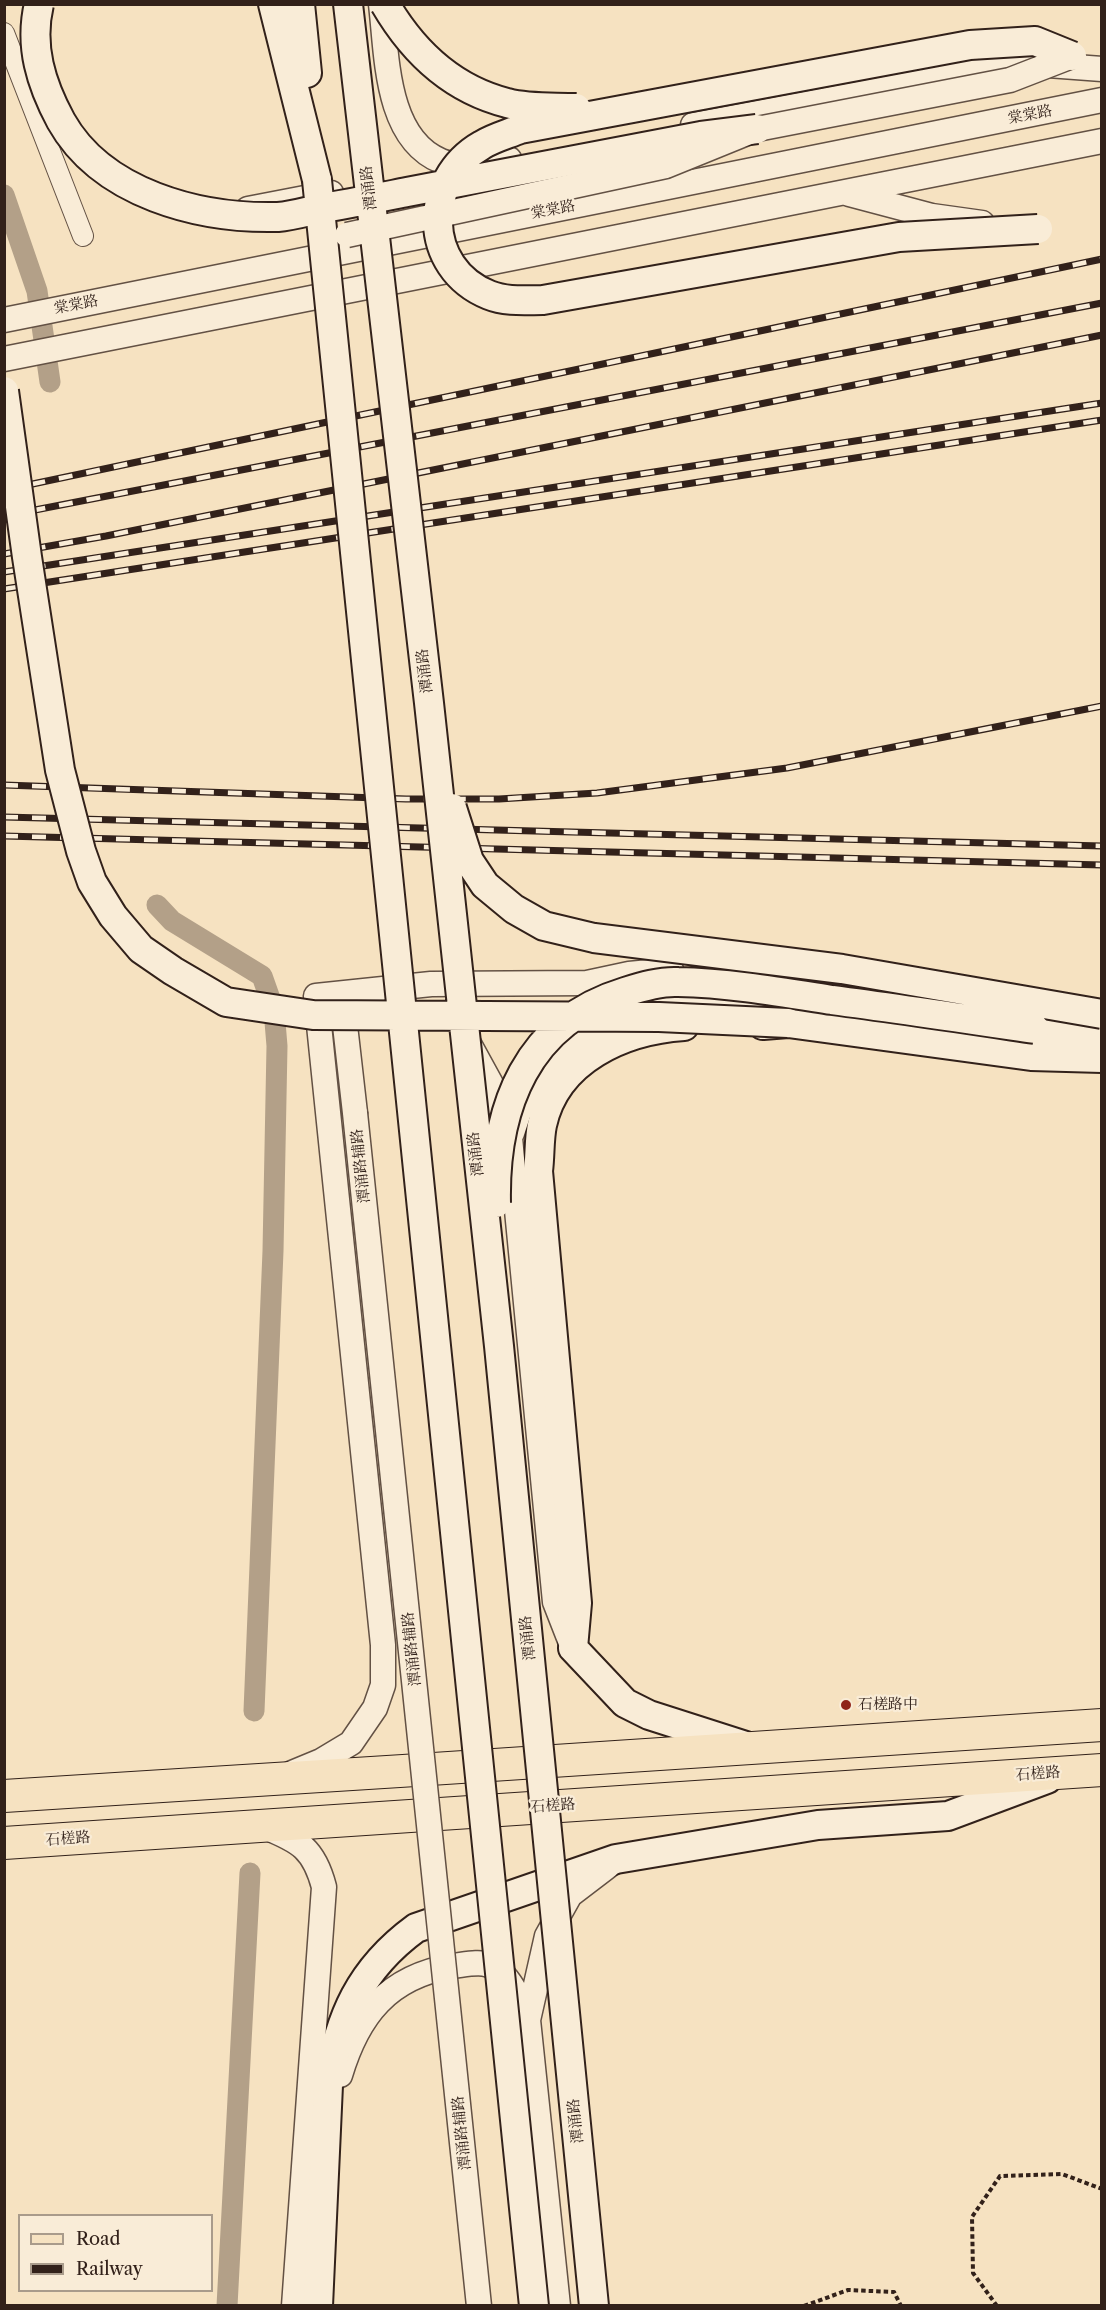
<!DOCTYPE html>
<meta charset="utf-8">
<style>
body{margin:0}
#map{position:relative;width:1106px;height:2310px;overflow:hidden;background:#f6e2c1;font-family:"Libre Caslon Text",serif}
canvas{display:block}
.frame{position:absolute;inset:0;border:6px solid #32211a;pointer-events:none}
.legend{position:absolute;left:18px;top:2214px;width:195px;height:78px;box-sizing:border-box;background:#f9ecd7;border:2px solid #a99b8b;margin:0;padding:8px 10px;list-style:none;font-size:18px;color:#32211a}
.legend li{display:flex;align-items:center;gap:12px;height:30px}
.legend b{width:30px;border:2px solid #a99b8b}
</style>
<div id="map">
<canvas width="1106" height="2310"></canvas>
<div class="frame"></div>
<ul class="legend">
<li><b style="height:8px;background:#f6e2c1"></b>Road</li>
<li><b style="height:8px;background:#32211a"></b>Railway</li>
</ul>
</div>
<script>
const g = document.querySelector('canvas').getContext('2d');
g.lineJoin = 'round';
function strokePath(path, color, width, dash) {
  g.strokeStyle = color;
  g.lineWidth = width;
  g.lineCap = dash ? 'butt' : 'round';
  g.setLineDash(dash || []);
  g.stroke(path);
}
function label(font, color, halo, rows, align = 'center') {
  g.font = font + ' "Libre Caslon Text","Noto Serif SC",serif';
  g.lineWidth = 4.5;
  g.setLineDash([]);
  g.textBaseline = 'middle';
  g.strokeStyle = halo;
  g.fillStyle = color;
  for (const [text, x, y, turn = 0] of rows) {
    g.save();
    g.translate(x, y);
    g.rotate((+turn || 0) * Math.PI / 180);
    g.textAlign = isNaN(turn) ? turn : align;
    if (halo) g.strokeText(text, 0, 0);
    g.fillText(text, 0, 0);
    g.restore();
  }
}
const canal = new Path2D(`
 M4,195L37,291L50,382
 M157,905L172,921L262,976L274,1010L277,1046L273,1251L254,1711
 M227,2306L250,1873`);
const path = new Path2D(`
 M804,2306L848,2290L894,2292L901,2306
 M997,2306L973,2273L972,2217L1000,2176L1062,2174L1102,2189`);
const minor = new Path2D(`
 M4,33L83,236`);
const tertiary = new Path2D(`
 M381,4C387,54 385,138 441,161C460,169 489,161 509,159
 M693,125L1021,63L1102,69
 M849,194L932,216L982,223
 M248,209L331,193
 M4,320L1102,100
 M4,359L1102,141
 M342,999L355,1113
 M468,1042L491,1084L510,1138L555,1602L573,1648
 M512,1133L519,1112L545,1075L618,1008L669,997L838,1015
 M292,1773L321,1761L351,1743L375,1708L383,1685V1645L316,996L431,984L587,983L629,974L671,970
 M265,1827C300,1841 314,1849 324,1887L294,2306
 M528,2020L547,1936L570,1895L608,1866
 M340,2075C358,2015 388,1977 452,1966C463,1965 479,1961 489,1965C509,1972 521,2002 528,2020L558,2306`);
const secondary = new Path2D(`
 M273,4L317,180
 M300,4L307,73
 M763,1025L788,1023L1031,1056L1102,1058
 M684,1026C624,1030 556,1059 542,1125C539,1139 540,1156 538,1171L577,1603L573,1648L625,1703L649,1715L752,1748
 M1035,1029L1102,1036
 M318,2306L328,2085C339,2017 360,1969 416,1928L616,1859L818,1825L948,1816L1047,1779`);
const primary = new Path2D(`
 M4,1796C370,1772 736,1752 1102,1725
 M4,1843L1102,1770`);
const rail = new Path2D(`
 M4,490L1102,259
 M4,516L1102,303
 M4,554L106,536L1102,335
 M4,572L1102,403
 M4,589L1102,420
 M4,785L406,799H499L597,793L787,768L1102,706
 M4,817L1102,846
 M4,836L1102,865`);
const tertiaryBridge = new Path2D(`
 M347,235L666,166L757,129L1010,80L1072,56
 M355,1113L479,2306`);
const secondaryBridge = new Path2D(`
 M39,4C29,46 41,84 61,121C102,194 199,219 278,217C291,216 305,212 318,209C348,204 377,198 407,192C505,173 603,155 701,136L757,129
 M348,4L429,703L499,1346L594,2306
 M385,4C413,52 452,89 507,103C528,109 554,107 576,108
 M317,180L534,2306
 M1038,229L899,237L543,300C526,300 506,302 489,295C422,268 422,179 482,145C493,138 508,134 520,129L970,45L1035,41L1072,56
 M4,391L27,557L60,770L81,851L92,882L113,916L141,949L173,971L226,1002L313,1015L659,1017L788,1023
 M452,808L469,861L485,885L514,909L544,926L594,938L842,969L1102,1014
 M496,1203C494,1107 527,1022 625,992C641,987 661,981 678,982C730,983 781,992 832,1000C900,1009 967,1019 1035,1029`);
const markers = [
 [846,1705,6,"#8f2418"]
];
const streetNames = [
 ["棠棠路",1030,115,-11],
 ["潭涌路",369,188,-97],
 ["棠棠路",553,210,-11],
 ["棠棠路",76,305,-11],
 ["潭涌路",425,671,-97],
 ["潭涌路",476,1154,-97],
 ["潭涌路辅路",361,1166,-96],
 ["潭涌路",528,1638,-96],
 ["潭涌路辅路",412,1649,-96],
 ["石槎路",1038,1774,-4],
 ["石槎路",553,1806,-4],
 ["石槎路",68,1839,-4],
 ["潭涌路",576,2121,-96],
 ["潭涌路辅路",462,2133,-96]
];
const poiNames = [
 ["石槎路中",858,1705]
];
strokePath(canal, '#b3a088', 21);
strokePath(minor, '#635144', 22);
strokePath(tertiary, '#635144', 27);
strokePath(secondary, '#32211a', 32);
strokePath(primary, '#32211a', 34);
strokePath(path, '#32211a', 4, [4.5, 3]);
strokePath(minor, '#f9ecd7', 20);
strokePath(tertiary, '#f9ecd7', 24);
strokePath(secondary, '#f9ecd7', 28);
strokePath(primary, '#f6e2c1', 32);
strokePath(rail, '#32211a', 7);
strokePath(rail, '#f9ecd7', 4.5, [14]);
strokePath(tertiaryBridge, '#635144', 27, []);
strokePath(secondaryBridge, '#32211a', 32, []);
strokePath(tertiaryBridge, '#f9ecd7', 24);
strokePath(secondaryBridge, '#f9ecd7', 28);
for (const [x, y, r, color] of markers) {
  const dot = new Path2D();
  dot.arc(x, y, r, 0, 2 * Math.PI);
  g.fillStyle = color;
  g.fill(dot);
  strokePath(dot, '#f9ecd7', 2);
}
label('15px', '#32211a', '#f9ecd7', streetNames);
label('15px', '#32211a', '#f9ecd7', poiNames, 'left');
</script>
